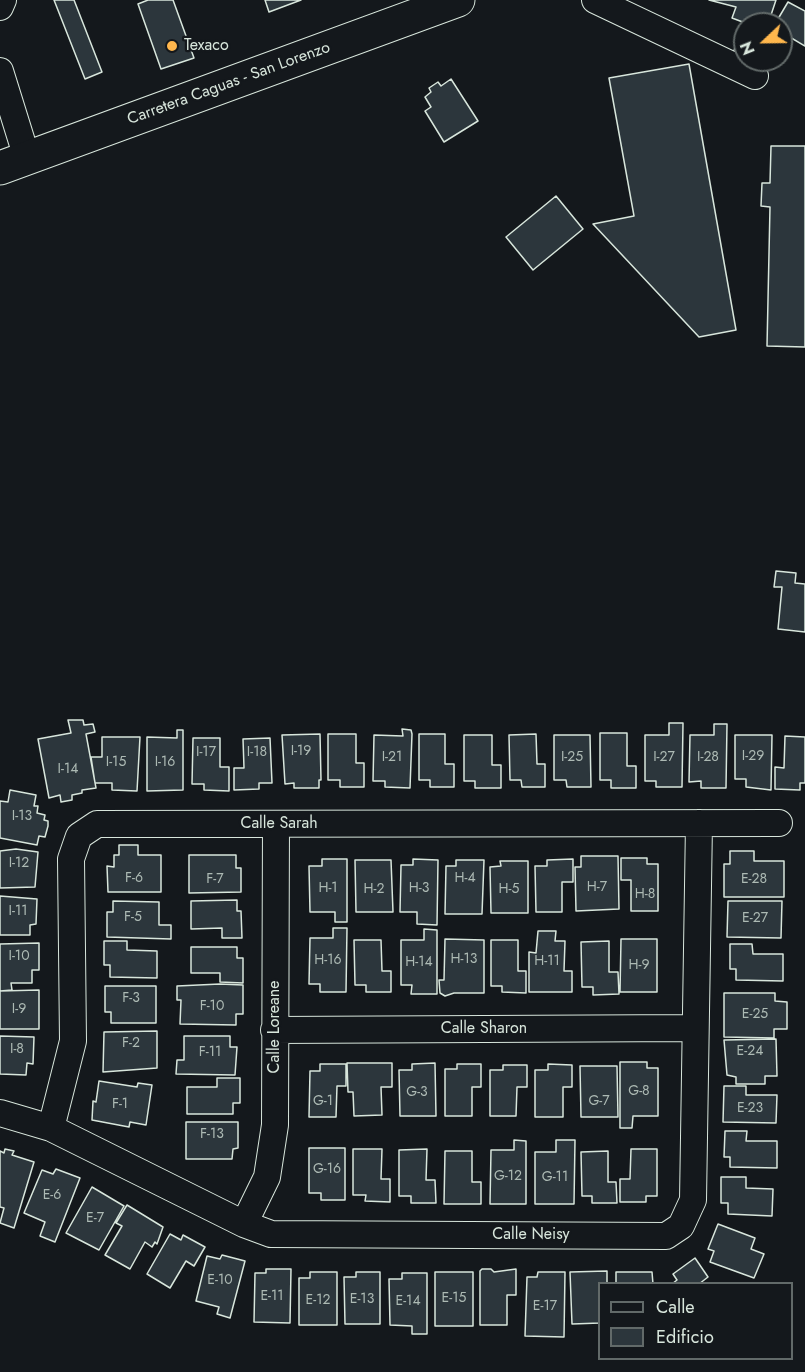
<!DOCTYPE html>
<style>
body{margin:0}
#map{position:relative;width:805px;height:1372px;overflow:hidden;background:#14181c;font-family:Jost,sans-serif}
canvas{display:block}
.legend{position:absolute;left:598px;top:1282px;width:195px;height:78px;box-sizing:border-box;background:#14181c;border:2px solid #626a69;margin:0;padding:8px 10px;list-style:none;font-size:18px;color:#d8e6dc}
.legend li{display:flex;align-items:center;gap:12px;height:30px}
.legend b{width:30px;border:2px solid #626a69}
.north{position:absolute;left:733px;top:12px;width:60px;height:60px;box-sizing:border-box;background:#14181c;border:2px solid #626a69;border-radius:50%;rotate:248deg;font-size:16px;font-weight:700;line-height:24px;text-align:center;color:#d8e6dc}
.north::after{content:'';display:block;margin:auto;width:21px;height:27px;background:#ffb74d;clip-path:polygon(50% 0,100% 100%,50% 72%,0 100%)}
</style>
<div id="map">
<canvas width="805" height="1372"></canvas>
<ul class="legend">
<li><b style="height:8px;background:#14181c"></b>Calle</li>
<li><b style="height:16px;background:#2c363c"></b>Edificio</li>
</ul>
<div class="north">N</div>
</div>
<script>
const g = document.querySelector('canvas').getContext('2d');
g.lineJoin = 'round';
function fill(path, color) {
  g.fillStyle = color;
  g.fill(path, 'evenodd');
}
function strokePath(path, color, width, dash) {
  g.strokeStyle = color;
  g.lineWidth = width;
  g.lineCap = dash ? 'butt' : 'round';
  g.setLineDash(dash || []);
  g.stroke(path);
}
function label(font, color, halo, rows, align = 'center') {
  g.font = font + ' Jost,sans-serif';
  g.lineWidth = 4.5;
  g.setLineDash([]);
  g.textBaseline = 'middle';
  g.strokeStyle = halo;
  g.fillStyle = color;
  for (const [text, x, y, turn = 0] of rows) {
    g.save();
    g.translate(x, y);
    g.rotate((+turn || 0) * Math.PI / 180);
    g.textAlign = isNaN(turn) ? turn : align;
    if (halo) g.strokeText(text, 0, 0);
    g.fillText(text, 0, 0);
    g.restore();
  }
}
const building = new Path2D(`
 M54,0H74L102,72L85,79Z
 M148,0H173L194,58L161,69L138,4Z
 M265,0H301L269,12Z
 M709,0H776L768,24H748L732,18L736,7Z
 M788,2L805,11V46L783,33L781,24H775Z
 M744,26H745V59L733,53Z
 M689,64L736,330L699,337L593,224L634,216L609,78Z
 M451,79L478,121L444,142L425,111L431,107L425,97L431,92L429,88L438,82L441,86Z
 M771,146H805V347L767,346L770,207L761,206L762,183H770Z
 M556,196L583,229L533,270L506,237Z
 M776,571L796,573L795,583L805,584V632L778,629L782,587H774Z
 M68,720H83L84,725L93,724L95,732L86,734L96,788L82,790V793L72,795V800L61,802L60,795L49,798L38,739L71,733Z
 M669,723H683L682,787H656V781H645V735H669Z
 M714,724H727L726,788H701V781L689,782L690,735H714Z
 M402,729L411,730L412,734L410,788L385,787V781H373L374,735L403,736Z
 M177,730H183V790L147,791V737L177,738Z
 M600,733H627V766H636V788H611V780H600Z
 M320,734L321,780H319V788H294V783L285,784L282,735Z
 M328,734H356V763H364V787H340V780H328Z
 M419,734H445V764H454V787H430V780H419Z
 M536,734L537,764H545V787H522L521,780H510L509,735Z
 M464,735H492V765H501V788H475V781H464Z
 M554,735H590L591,787H567L566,780H554Z
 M735,735H772L771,790L746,787V779H735Z
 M785,736L805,737V783H800V790L775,789V767L784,768Z
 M102,737H140L137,791L112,790V783H95L91,757H102Z
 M193,738H220V767H229V791L204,790V784H192Z
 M270,738L272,783H259V789L234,790V768H244L243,739Z
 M10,790L36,795L34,806H38L37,813L45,815L44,820L48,821V826L45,837L39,836L37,845L0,838V801L8,802Z
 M119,845H138V855H161V892H108L107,866L114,867V855H119Z
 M16,849L38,852L35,887L0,888V851Z
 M730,851H754V861H784V897H724V864H730Z
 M189,855H236V868H241V892L189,893Z
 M581,856H618L619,909L576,911L575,867H581Z
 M621,858H647V864H658V911H631V880H621Z
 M322,859H347V922H335V912H310L309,866H322Z
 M413,859L438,860L437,925L417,924V912H400L401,865H413Z
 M573,859V882H562V912H536L535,866H547V860Z
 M355,860H391L393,912H356Z
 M456,860H484L482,914H445L446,866H456Z
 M500,861H528V913H491L490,867L501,866Z
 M0,896L37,899L36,924L30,925V935H0Z
 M237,900V911H241L242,938H222V928L191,929V901Z
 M113,901L159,902V925H171V939L107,937V912H113Z
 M728,901H782L781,938L727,937Z
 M333,928H347L346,992H320V984H309L310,938H333Z
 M424,929L437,930V994H411L412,985H401V940H424Z
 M538,931H556L555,941H565L564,971H572V992H529V952L536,953Z
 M445,939L484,940V993H454L445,996L440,993L439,980H444Z
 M621,939H657V992H620Z
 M354,940H381L382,971H391V992H366V985H355Z
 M491,940H518V971H526V993L502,992V986H491Z
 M104,941H127V950L157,951V978L110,977V965H104Z
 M609,941V972H618L619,994L593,995V987H582L581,942Z
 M39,943V970H32V983H11L12,990L0,991V944Z
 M730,944H752L753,954H783V981L736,980V969H730Z
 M191,947H237V958H243V983L220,982V973H191Z
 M220,984L243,985V1014H236V1025L180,1024L181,1000H177V986Z
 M105,986H156V1023H111V1012H105Z
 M39,990V1029H0V991Z
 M724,993H775V1001L787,1002V1029H774V1038L724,1037Z
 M157,1031V1068L103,1072L104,1032Z
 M0,1036L34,1037L33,1064L27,1063L26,1075L0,1074Z
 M184,1036H230V1047H237L235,1075L176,1074L177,1060H184Z
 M776,1039L777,1076H765V1084H736V1077L727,1075L724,1040Z
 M620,1062H647V1068H658V1116H633L632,1128H620Z
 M347,1063H392V1087H381L382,1115L354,1116L353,1092H348Z
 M435,1063L436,1116H400L399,1070H412V1064Z
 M320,1064H346V1086H337L336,1117H309L310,1071H320Z
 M457,1064H481V1087H472V1116H445V1069H457Z
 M548,1064L572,1065V1087H563V1117H535V1070H548Z
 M503,1065H527V1087H517L516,1116H490V1070H503Z
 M580,1066H617L618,1117H581Z
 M217,1078H240V1103H233V1114H187V1087H217Z
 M99,1081L137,1087L138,1083L152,1085L146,1125L130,1122L129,1127L92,1120L93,1101L96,1102Z
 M724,1086H746V1095H777L776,1123L723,1122Z
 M186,1122H238V1148L233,1149L232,1159H186Z
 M725,1131H747L746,1141H777V1168L730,1167V1157H724Z
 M514,1140L526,1141V1204H490L491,1150H514Z
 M556,1140H575L574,1204H535V1152H556Z
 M309,1148H345V1200H321V1193H309Z
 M5,1149L14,1151L12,1155L34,1162L14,1228L0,1223L4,1208L0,1207V1151L4,1153Z
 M353,1149H382L381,1179H390V1202L365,1201L366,1195H353Z
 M427,1149L426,1180H435L436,1203H411V1196H399V1150Z
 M631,1149H657V1196H646V1202H620V1179H630Z
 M445,1151H472V1182H481V1204H444Z
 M608,1151V1182H616L617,1203H592V1196H582L581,1152Z
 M56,1169L80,1178L55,1242L40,1236L45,1222L24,1213L42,1170L53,1174Z
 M721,1177H746V1188L773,1189L772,1216L728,1214V1203H721Z
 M92,1187L124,1206L99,1250L66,1233Z
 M127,1205L163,1227L157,1244L155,1242L152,1247L145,1242L130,1269L105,1255L122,1226L116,1223Z
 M718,1224L755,1238L751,1249L764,1254L754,1278L710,1262L714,1251L708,1249Z
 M170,1234L181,1240L183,1235L205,1247L194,1266L186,1261L170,1288L147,1274Z
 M222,1255L245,1261L230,1318L217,1314L219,1307L196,1301L207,1256L220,1259Z
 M695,1258L708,1277L699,1284H672L677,1280L673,1274Z
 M266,1269H291L290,1323L254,1322L255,1273H266Z
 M482,1269H491L494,1272L516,1269V1295H507V1325H480V1271Z
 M607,1271V1284H600V1323L572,1324L570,1272Z
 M310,1272H337V1325H299V1278H310Z
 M356,1272H380V1324H345L344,1277H356Z
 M435,1272H473V1326H435Z
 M538,1272H565L564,1337L525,1336L527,1277H537Z
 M616,1272H652L653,1284H616Z
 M402,1273H427V1334H412V1326L390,1325L389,1279H402Z`);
const minor = new Path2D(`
 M595,0L755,76
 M0,7L3,0
 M0,71L27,158
 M274,1030L694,1028
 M0,1113L51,1128L244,1224L271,1234L666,1236L681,1226L693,1200L699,823
 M51,1128L73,1041L71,859L79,836L97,824L779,823
 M244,1224L267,1177L275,1125L276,824`);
const major = new Path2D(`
 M0,168L458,0`);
const markers = [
 [172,46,6,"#ffb74d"]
];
const numberNames = [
 ["I-19",301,752],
 ["I-17",206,753],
 ["I-18",257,753],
 ["I-29",753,757],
 ["I-21",392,758],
 ["I-25",572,758],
 ["I-27",664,758],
 ["I-28",708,758],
 ["I-15",116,763],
 ["I-16",165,763],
 ["I-14",68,770],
 ["I-13",22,817],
 ["I-12",19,864],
 ["F-6",134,879],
 ["H-4",465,879],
 ["F-7",215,880],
 ["E-28",754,880],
 ["H-7",597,888],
 ["H-1",328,889],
 ["H-3",419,889],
 ["H-2",374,890],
 ["H-5",509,890],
 ["H-8",645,895],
 ["I-11",18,912],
 ["F-5",133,918],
 ["E-27",755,919],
 ["I-10",19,957],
 ["H-13",464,960],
 ["H-16",328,961],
 ["H-11",547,962],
 ["H-14",419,963],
 ["H-9",639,966],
 ["F-3",131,999],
 ["F-10",212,1007],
 ["I-9",19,1010],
 ["E-25",755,1015],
 ["F-2",131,1044],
 ["I-8",17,1050],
 ["E-24",750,1052],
 ["F-11",210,1053],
 ["G-8",639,1092],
 ["G-3",417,1093],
 ["G-1",323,1102],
 ["G-7",599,1102],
 ["F-1",120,1105],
 ["E-23",750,1109],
 ["F-13",212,1135],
 ["G-16",327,1170],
 ["G-12",508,1177],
 ["G-11",555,1178],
 ["E-6",52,1196],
 ["E-7",95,1219],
 ["E-10",220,1281],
 ["E-11",272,1297],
 ["E-15",454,1299],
 ["E-13",362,1300],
 ["E-12",318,1301],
 ["E-14",408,1302],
 ["E-17",545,1307]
];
const poiNames = [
 ["Texaco",184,46]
];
const streetNames = [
 ["Carretera Caguas - San Lorenzo",229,84,-20],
 ["Calle Sarah",279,824],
 ["Calle Loreane",275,1027,-90],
 ["Calle Sharon",484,1029],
 ["Calle Neisy",531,1235]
];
fill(building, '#2c363c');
strokePath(building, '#d8e6dc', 1.5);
strokePath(minor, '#d8e6dc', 28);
strokePath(major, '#d8e6dc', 35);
strokePath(minor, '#14181c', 26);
strokePath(major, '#14181c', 33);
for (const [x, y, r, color] of markers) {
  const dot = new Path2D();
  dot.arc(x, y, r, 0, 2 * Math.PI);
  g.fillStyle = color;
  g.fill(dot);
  strokePath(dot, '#14181c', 2);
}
label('14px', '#adbab4', null, numberNames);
label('16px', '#d8e6dc', '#14181c', poiNames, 'left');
label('16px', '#d8e6dc', '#14181c', streetNames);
</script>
